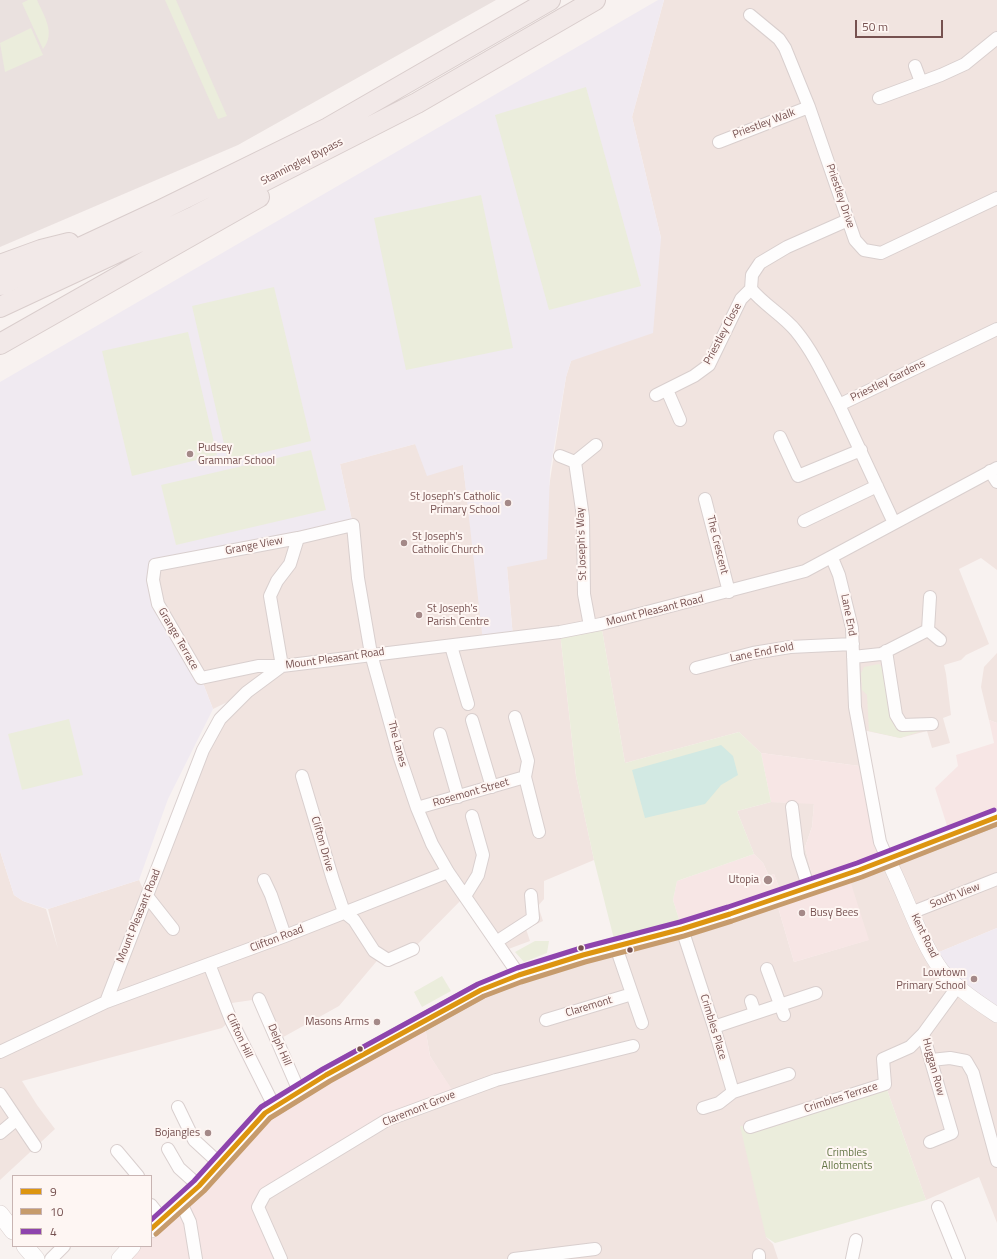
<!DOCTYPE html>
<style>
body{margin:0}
#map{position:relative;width:997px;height:1259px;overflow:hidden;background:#f8f2f0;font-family:"Titillium Web",sans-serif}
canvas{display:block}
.legend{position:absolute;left:12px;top:1175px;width:140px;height:72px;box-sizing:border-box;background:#fef6f3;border:1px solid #c8b4b2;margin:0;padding:5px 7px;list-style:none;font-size:12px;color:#765150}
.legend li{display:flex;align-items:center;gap:8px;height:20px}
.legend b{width:20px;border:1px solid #c8b4b2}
.scale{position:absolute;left:855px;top:20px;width:88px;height:18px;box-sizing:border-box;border:2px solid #765150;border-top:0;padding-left:5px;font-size:12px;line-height:14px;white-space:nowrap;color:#765150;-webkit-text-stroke:3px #fef6f3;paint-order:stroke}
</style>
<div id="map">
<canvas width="997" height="1259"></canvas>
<ul class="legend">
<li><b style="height:5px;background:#dd9510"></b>9</li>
<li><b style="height:5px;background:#c69b6c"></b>10</li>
<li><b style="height:5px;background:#8e44ad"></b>4</li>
</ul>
<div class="scale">50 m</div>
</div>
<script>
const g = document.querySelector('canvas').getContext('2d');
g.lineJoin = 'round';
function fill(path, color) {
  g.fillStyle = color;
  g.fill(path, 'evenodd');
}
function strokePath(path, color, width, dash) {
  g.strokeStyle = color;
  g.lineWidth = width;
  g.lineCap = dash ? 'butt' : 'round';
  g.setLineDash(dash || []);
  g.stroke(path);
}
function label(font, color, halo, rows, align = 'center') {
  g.font = font + ' "Titillium Web",sans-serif';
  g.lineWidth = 4;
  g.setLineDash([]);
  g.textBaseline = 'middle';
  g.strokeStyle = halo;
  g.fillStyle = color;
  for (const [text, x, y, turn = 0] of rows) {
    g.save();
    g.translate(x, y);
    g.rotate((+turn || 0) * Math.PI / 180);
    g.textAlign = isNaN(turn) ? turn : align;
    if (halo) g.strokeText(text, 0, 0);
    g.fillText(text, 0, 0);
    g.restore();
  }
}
const residential = new Path2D(`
 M664,0H997V570L981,558L959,569L989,644L966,655L961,660L944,665L946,674L951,715L943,718L950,743L932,748L927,731L900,738L858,729L867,767L761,753L739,732L625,763L601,624L560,632L576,776L594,860L544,881V899L538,906L543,921L526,929L530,941L503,951L465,896L413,949L381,956L339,1006L278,1040L259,999L225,1004L231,1020L222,1028L22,1081L37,1105L55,1129L0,1180V851L14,895L23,901L46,909L58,949L48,909L139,880L146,895L203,750L246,693L213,709L201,678L158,604L155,565L353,525L340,464L415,444L463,465L474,553L513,638L507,567L549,487L566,377L571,361L661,238L632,117Z
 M997,653V723L989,720L981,687L984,667Z
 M771,802L814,803L812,827L805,847L814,884L782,895L774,874L769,876L763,863L754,854L737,811Z
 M997,817V928L932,955L997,1015V1223L979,1177L926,1200L885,1084L766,1237L773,1244L778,1259H281L258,1207L265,1194L365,1133L454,1094L430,1056L424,1021L481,990L775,897L794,962L868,940L847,874Z`);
const commercial = new Path2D(`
 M989,720L997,723V817L950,835L935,788L958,766L956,755L994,743Z
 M761,753L867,767L887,858L848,874L869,940L794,962L775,897L682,929L673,900L677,881L754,854L763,863L769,876L774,874L782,895L814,884L805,847L812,827L814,804L771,802Z
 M424,1021L430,1056L455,1094L387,1120L265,1194L258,1207L281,1259H120L132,1246H151V1229L265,1113Z`);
const industrial = new Path2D(`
 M0,0H496L238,145L0,247Z`);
const education = new Path2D(`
 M658,0H664L632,117L661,238L653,333L571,361L566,377L550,471L547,559L507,567L513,638L483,642L463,465L427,476L415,444L340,464L353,525L155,565L158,604L201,678L213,709L168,799L139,880L48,909L23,901L14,895L0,851V382Z
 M997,928V1015L932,955Z`);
const green = new Path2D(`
 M28,0H37C44,16 56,33 43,49L22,3Z
 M165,0H176L227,116L218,119Z
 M31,28L43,55L5,72L0,43Z
 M586,87L641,286L549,310L495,115Z
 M481,195L513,348L406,370L374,218Z
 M274,287L311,441L228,461L192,306Z
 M188,332L217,455L132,476L102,351Z
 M311,450L326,510L176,545L161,485Z
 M601,624L625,763L739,732L761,753L771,802L737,811L754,854L677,881L673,900L682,929L616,947L594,860L576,776L560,632Z
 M879,664L884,670L903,730L921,731L900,738L869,731L867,695L862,690L861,673L864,667Z
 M69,719L83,775L22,790L8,734Z
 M535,941H549L547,953L524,962L515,952Z
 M442,976L451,991L422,1007L414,992Z
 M885,1084L926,1200L775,1243L766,1237L740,1126L750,1127Z`);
const water = new Path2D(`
 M721,745L733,756L738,775L721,785L705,804L645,818L632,770Z`);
const minor = new Path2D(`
 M750,15L779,39L785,48L809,107L855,240L864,250L881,253L997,198
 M915,66L921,82
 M879,98L941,75L965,64L997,38
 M719,142L809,107
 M751,289C764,305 783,315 796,331C814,353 826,380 839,405
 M667,390L680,420
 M656,395L694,376L709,365L741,299L751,289L752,275L760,263L787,247L848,220
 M780,437L798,476L861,450
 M560,456L575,462
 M990,471L997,482
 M705,499L729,592
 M804,521L877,486
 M894,523L839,405L997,329
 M298,538L290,564L277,581L270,596L282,666H258L201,678L158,604L153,580L155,565L298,538L353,525L358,578L371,654L399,755L417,808L432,844L448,872L519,975
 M832,558L839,575L852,628L855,707L880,842L887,858
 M590,626L584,594L583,517L575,462L596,445
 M928,630L940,640
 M451,646L468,704
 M886,651L896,715L902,725L932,724
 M853,657L881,654L928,630L930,597
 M696,668L753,653L790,647L853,644
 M515,717L528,761L525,777L539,832
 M472,720L492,787
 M440,734L458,797
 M302,776L333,880L344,912L354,920L374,951L388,960L413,949
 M792,807L798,855L808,886
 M417,808L525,777
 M264,880L271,895L285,936
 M147,896L173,929
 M465,896L478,875L483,855L472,816
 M913,912L997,879
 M682,929L714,1027L733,1092L719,1103L703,1108
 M496,942L533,918L531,895
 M616,947L642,1023
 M209,964L231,1020L274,1106
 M767,969L784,1015
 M259,999L299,1091
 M751,1001L755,1013
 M106,1002L285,936L448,872
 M546,1020L632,994
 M714,1027L816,993
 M0,1052L106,1002L203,750L220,719L247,692L282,666L560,632L601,624L805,571L997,468
 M931,1060L950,1058L966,1061L973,1073L997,1161
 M733,1092L789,1074
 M0,1094L35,1146
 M178,1107L194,1140L219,1163
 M750,1127L885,1084L883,1059L910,1047L923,1034
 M0,1133L17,1119
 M930,1142L952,1133L923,1034L958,986
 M168,1149L179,1168L199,1186
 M117,1151L138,1176
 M181,1203L190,1222L196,1259
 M151,1205L162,1219
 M938,1207L959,1259
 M759,1255V1259
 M51,1259L64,1246
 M281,1259L258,1207L265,1194L387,1120L496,1080L633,1046
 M514,1259L595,1249
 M852,1259L856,1240`);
const tertiary = new Path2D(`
 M887,858C905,892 920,942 942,971C956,988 979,1003 997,1015`);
const secondary = new Path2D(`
 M0,1214L13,1231
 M151,1229L199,1186L265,1113L326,1075L481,990L519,975L583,955L682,929L730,914L859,870L997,817
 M25,1246L36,1259
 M120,1259L132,1246`);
const trunk = new Path2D(`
 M0,265L41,250L69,243
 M0,285L161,210L328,128L550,0
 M0,307L195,216L417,103L595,0
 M0,344L259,197`);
const bus1 = new Path2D(`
 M151,1229L199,1186L265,1113L326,1075L481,990L519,975L583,955L682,929L730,914L859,870L997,817`);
const bus2 = new Path2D(`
 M156,1234L204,1191L270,1118L330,1081L484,996L521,982L585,962L684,936L732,921L862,877L997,824`);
const bus3 = new Path2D(`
 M151,1220L194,1181L261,1107L323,1069L478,984L517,968L581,948L680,922L728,907L857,863L994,810`);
const markers = [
 [190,454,4,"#a48988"],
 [508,503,4,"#a48988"],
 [404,543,4,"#a48988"],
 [419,615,4,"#a48988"],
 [768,880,5,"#a48988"],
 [802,913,4,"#a48988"],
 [581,948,3.5,"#765150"],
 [630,950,3.5,"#765150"],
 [974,979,4,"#a48988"],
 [377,1022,4,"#a48988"],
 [360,1049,3.5,"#765150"],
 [208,1133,4,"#a48988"]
];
const streetNames = [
 ["Priestley Walk",764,124,-21],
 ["Stanningley Bypass",302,162,-27],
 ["Priestley Drive",840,196,71],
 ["Priestley Close",723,334,-62],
 ["Priestley Gardens",888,381,-26],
 ["St Joseph's Way",582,544,-92],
 ["The Crescent",717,545,76],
 ["Grange View",254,546,-11],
 ["Mount Pleasant Road",655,611,-14],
 ["Lane End",848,615,79],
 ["Grange Terrace",178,639,60],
 ["Lane End Fold",762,653,-11],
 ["Mount Pleasant Road",335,659,-8],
 ["The Lanes",397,744,75],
 ["Rosemont Street",471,793,-16],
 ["Clifton Drive",322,844,74],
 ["South View",955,896,-21],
 ["Mount Pleasant Road",139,916,-68],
 ["Kent Road",924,936,64],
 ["Clifton Road",277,939,-21],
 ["Claremont",589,1007,-17],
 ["Crimbles Place",713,1027,73],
 ["Clifton Hill",239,1036,65],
 ["Delph Hill",279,1045,67],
 ["Huggan Row",933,1067,75],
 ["Crimbles Terrace",841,1098,-18],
 ["Claremont Grove",419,1109,-22]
];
const poiNames = [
 ["Pudsey",198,448,"left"],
 ["Grammar School",198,461,"left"],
 ["St Joseph's Catholic",500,497],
 ["Primary School",500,510],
 ["St Joseph's",412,537,"left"],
 ["Catholic Church",412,550,"left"],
 ["St Joseph's",427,609,"left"],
 ["Parish Centre",427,622,"left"],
 ["Utopia",759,880],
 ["Busy Bees",810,913,"left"],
 ["Lowtown",966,973],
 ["Primary School",966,986],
 ["Masons Arms",369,1022],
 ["Bojangles",200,1133]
];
const parkNames = [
 ["Crimbles",847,1153],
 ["Allotments",847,1166]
];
fill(residential, '#f1e4e0');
fill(commercial, '#f7e6e5');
fill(industrial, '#eae1df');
fill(education, '#f0eaf1');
fill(green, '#ebeddc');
fill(water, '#d2e9e3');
strokePath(minor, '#d9cfce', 14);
strokePath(tertiary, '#d9cfce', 16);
strokePath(secondary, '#d9cecd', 18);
strokePath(trunk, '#d9cdcc', 22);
strokePath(minor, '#fefdfd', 12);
strokePath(tertiary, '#fefdfd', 15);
strokePath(secondary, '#fefdfd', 17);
strokePath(trunk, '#f2e9e8', 20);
strokePath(bus1, '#dd9510', 5);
strokePath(bus2, '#c69b6c', 5);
strokePath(bus3, '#8e44ad', 5);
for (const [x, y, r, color] of markers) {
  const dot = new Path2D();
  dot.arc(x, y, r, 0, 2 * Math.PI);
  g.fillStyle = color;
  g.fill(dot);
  strokePath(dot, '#fef6f3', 1.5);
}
label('11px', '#765150', '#fef6f3', streetNames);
label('11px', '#765150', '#fef6f3', poiNames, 'right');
label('11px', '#637545', '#fef6f3', parkNames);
</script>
